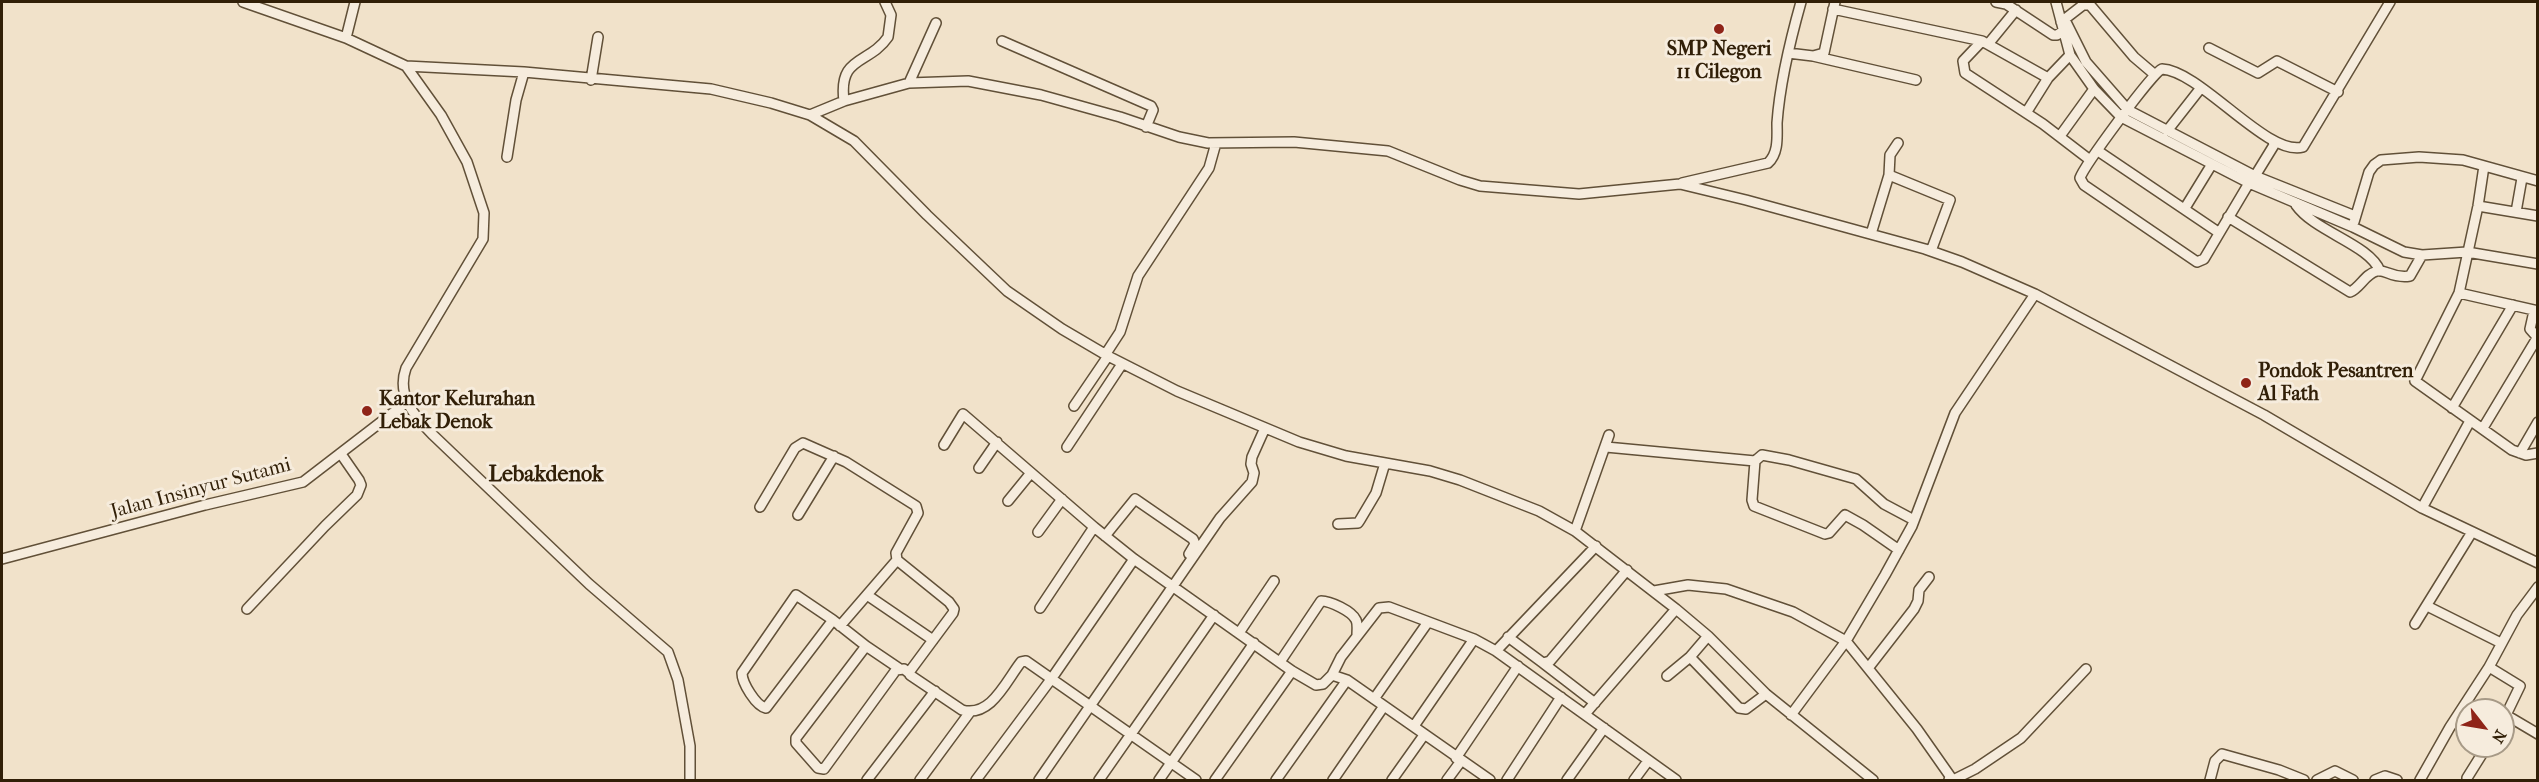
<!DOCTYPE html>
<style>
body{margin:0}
#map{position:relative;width:2539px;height:782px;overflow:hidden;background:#f1e2ca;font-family:"IM FELL French Canon",serif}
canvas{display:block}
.frame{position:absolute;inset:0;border:3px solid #311f07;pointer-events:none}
.north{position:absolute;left:2455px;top:698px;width:60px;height:60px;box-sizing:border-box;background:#f6ecdd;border:2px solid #a79a87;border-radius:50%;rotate:121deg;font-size:16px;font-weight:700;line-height:24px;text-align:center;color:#311f07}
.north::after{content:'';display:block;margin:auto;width:21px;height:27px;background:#8f2418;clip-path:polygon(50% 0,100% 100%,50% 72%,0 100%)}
</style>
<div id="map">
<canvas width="2539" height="782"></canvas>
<div class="frame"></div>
<div class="north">N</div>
</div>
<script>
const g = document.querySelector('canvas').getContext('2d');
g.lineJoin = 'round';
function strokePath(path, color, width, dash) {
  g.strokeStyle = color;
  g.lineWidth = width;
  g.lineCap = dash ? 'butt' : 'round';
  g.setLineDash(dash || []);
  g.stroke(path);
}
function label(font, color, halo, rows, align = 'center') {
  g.font = font + ' "IM FELL French Canon",serif';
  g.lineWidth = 6;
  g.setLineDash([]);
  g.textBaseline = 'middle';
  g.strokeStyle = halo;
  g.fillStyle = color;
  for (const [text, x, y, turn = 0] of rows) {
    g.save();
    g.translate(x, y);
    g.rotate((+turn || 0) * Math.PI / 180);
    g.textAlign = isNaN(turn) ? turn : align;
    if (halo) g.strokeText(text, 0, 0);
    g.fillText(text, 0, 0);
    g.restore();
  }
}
const minor = new Path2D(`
 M243,2L346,38L406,66L441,115L467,162L484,213L483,239L406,368C396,396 415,417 433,435L589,584L668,652L678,680L690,746V780
 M1996,2L2006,4L2053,35H2057L2063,31
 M2056,2L2070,55L2094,89L2121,117L2249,183L2353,227L2404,252L2422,255L2467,252L2538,264
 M1833,9L1982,41L2048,78
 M2065,20L2086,62L2128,110L2255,176L2355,216
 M2061,22L2083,5H2090L2134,57L2154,74
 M346,38L355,2
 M1002,41L1151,106L1153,110L1146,127
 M1982,41L1963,61L1965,73L2043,124L2090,160
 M1989,43L2016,10
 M2209,48L2258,73L2277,61L2338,92
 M1788,53L1813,56L1824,53L1835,2
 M1813,56L1916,80
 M406,66L524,72L711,89L771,103L810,115L854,141L927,215L1007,291L1062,329L1108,356L1177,391L1299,442L1346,456L1430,471L1460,480L1539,511L1575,531L1676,609L1708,636L1766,694L1873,780
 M591,80L598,37
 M909,83L936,23
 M844,101C838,55 869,65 888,37L891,15L885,2
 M2026,113L2048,78L2070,55
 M810,115L844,101L909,83L968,81L1041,95L1120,117L1179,137L1208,143L1294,142L1388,151L1460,180L1480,186L1579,194L1680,184L1746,200L1925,249L1962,262L2035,294L2264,415L2422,508L2538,563
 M2167,131L2200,89
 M2060,136L2094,89
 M1898,143L1890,155L1889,175L1950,200L1931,251
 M2098,151L2218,232
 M507,157L516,100L524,72
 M2484,166L2478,206L2459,293L2415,381L2512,450L2526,455L2538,453
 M2255,176L2274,145L2273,141
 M1682,183L1768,163C1779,153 1777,136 1777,123C1780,81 1790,41 1801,2
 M2249,183L2204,259L2197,262L2084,185L2080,178C2084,166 2152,73 2162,69C2201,71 2267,157 2303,147L2390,2
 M2296,205C2315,232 2369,244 2380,271
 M2478,206L2538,216
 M2185,208L2212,164
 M2516,212L2522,178
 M2228,217L2350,292C2360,288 2365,274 2377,271C2386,269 2392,279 2410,276L2422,255
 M2354,222L2369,172L2374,165L2381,160L2419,157L2463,160L2538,181
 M1871,234L1889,175
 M2459,293L2538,311
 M2534,311L2530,329L2538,338
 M1105,355L1120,332L1138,276L1209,168L1216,143
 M1074,406L1108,356
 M2452,408L2513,305
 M2483,428L2537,338
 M944,445L963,414L1094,527
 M1067,447L1122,364
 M1606,447L1755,461L1762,455L1789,460L1856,479L1884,504L1914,520
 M2520,453L2538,422
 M1755,461L1752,500L1754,506L1825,534L1829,533L1845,515L1863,525L1899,550
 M979,468L997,442
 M1008,501L1030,474
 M760,507L795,448L803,443L846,462L916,506L918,513L896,553L897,560L949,602L954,609L953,613L910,671V675L962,710C991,718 1006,681 1021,662L1026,661L1196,780
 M2422,508L2470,421
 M798,515L834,456
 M1338,524L1358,523L1360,520L1376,493L1385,463
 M1575,531L1609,435
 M1038,532L1062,499
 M1105,536L1135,499L1193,539L1195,544L1189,554
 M2,559L205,505L303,482L407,402
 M2538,587L2517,615L2489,667L2520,686L2506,715L2538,734
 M1654,591L1688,585L1726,589L1793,612L1846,641L1917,729L1950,776L1949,780
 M867,595L933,640
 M2427,606L2501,643
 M1040,608L1094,527L1134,559L1292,671L1316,685L1323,684L1332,675
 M247,609L325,526L357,495L361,485L359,480L341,454
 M833,620L796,595L742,673C742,683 756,706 766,708L833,620L866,646
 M2415,624L2472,532
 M840,626L897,560
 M1239,633L1274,581
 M1508,637L1543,663L1550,661L1627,570
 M1496,651L1596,546
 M1690,657L1739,708L1746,709L1766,694
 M1280,662L1321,601C1330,601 1352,611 1356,620C1358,624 1357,630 1357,635
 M1543,663L1595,703
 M1869,667L1914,609L1918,601L1919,590L1929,577
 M900,669L866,646L796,738V743L818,768L824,769L896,670L904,669L909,673
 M1667,676L1690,657L1708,636
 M1374,699L1428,622
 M1585,714L1676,609
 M1791,715L1846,641L1885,575L1912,526L1955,413L2035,294
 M1414,726L1474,639
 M1456,758L1518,666
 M2467,778L2487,746
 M867,780L935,691
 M920,780L970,712
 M976,780L1052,678L1134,559
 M1039,780L1220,518L1252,482L1254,473L1251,464L1252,457L1265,428
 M1099,780L1214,615
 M1159,780L1254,643
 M1215,780L1292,671
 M1276,780L1347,680
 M1333,780L1384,706
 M1392,780L1424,735
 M1447,780L1461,761
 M1490,780L1347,680L1332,675L1341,657L1379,608L1389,607L1474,639L1496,651L1676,780
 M1507,780L1561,697
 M1567,780L1604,728
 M1634,780L1648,761
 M1953,780L1975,769L2021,738L2086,669
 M2210,780L2215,761L2222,754L2279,770L2304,780
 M2317,780L2335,771L2353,780
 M2375,780L2385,776L2397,780
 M2420,780L2450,727L2489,667`);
const markers = [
 [1719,29,6,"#8f2418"],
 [2246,383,6,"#8f2418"],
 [367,411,6,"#8f2418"]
];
const poiNames = [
 ["SMP Negeri",1719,50,"center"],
 ["11 Cilegon",1719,73,"center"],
 ["Pondok Pesantren",2258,372],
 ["Al Fath",2258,395],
 ["Kantor Kelurahan",379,400],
 ["Lebak Denok",379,423]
];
const streetNames = [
 ["Jalan Insinyur Sutami",201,489,-15]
];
const quarterNames = [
 ["Lebakdenok",546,476]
];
strokePath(minor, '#615038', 12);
strokePath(minor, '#f6ecdd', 9);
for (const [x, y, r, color] of markers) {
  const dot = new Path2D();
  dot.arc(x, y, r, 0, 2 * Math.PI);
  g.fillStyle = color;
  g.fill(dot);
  strokePath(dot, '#f6ecdd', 2);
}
label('bold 20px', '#311f07', '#f6ecdd', poiNames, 'left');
label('20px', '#311f07', '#f6ecdd', streetNames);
label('bold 22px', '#311f07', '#f6ecdd', quarterNames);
</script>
